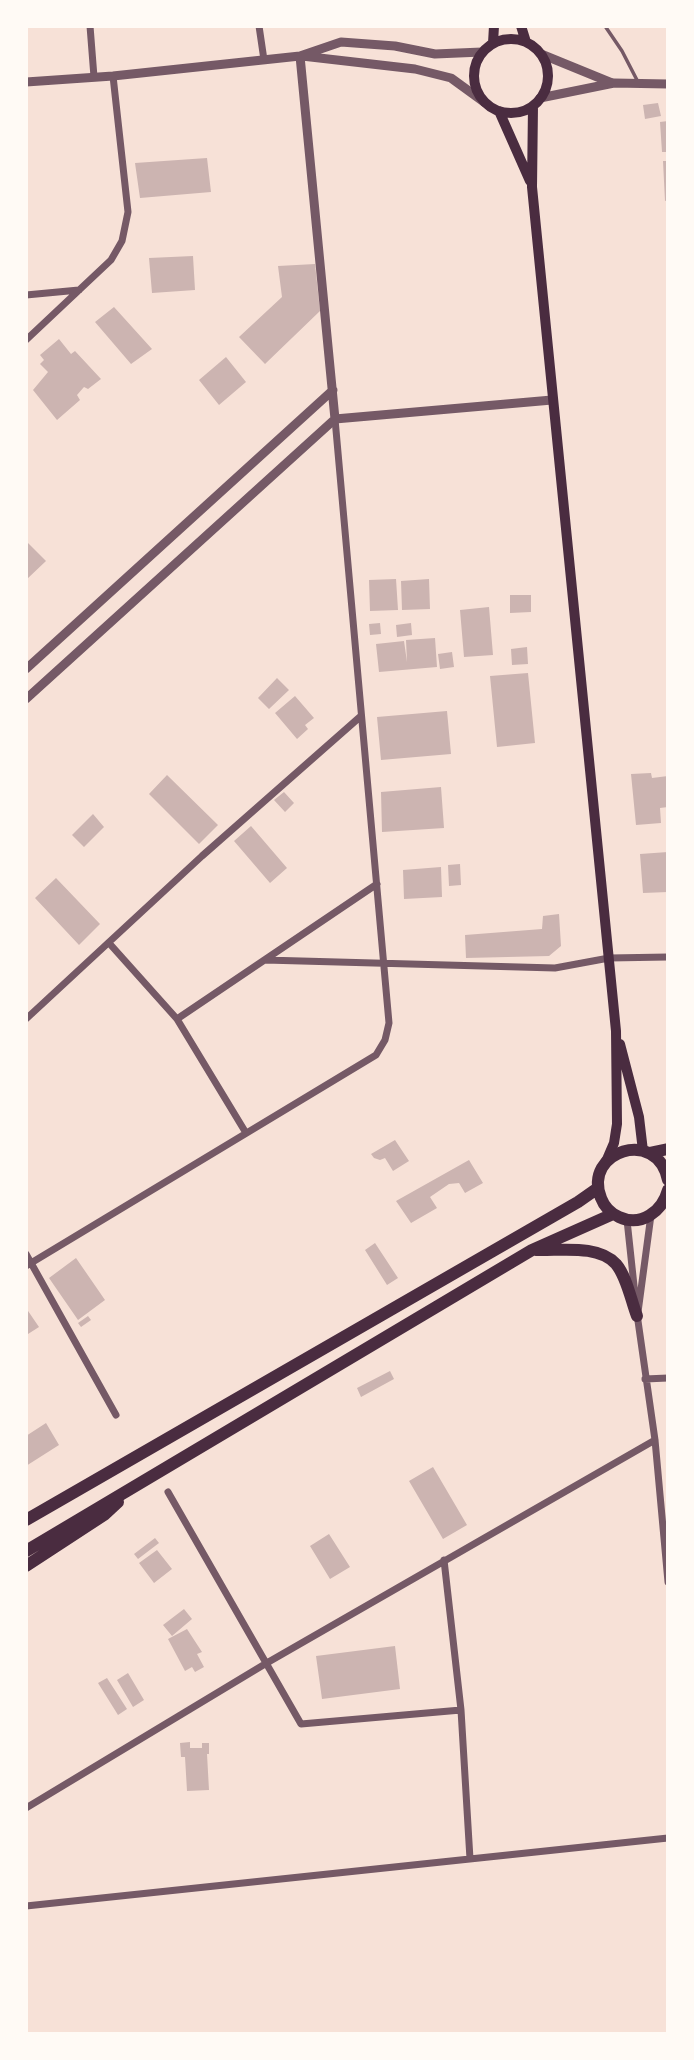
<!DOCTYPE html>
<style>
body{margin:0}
#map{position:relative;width:694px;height:2060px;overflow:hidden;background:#f7e1d7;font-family:Poppins,sans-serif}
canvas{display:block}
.frame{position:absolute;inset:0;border:28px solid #fffaf5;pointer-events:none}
</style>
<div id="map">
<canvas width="694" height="2060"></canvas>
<div class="frame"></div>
</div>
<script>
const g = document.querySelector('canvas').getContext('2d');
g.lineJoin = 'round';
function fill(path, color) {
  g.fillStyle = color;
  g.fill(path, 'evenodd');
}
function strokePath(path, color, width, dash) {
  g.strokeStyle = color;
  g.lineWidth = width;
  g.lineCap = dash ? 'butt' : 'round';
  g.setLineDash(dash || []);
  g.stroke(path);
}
const building = new Path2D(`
 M658,103L661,116L645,119L643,105Z
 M668,121V152H662L660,122Z
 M207,158L211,192L140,198L135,163Z
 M663,161H668V200L665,201Z
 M193,256L195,290L152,293L149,258Z
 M315,264L320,311L265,364L239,337L282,297L278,266Z
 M114,307L152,349L131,364L95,322Z
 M59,339L71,354L75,351L101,379L88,389L84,387L77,395L80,400L57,420L33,390L48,372L40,364L44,360L40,355Z
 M226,357L246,382L219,405L199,380Z
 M26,541L46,561L26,580Z
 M396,579L398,610L370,611L369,580Z
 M429,579L430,609L402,610L401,581Z
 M510,595H531V612L510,613Z
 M489,607L493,655L464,657L460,610Z
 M380,623L381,634L370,635L369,624Z
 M411,623L412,635L397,637L396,625Z
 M435,638L437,667L379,672L376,644L404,641L407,662L406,640Z
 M527,647L528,664L512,665L511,649Z
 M452,652L454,667L440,669L438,654Z
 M528,673L535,743L497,747L490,676Z
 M277,678L289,690L269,709L258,698Z
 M295,696L314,718L305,725L308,729L297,739L275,713Z
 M447,711L451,754L381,760L377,717Z
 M651,773L652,778L668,776V807L660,808L661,823L636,825L631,774Z
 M167,775L218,825L199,844L149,794Z
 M441,787L444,828L382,832L381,792Z
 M284,792L294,803L285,812L274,800Z
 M93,814L104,827L84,847L72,835Z
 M251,826L287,868L270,883L234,841Z
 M668,852V892L643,893L640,854Z
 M460,864L461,885L449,886L448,865Z
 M441,867L442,897L404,899L403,870Z
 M56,878L100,924L79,945L35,898Z
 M559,914L561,946L549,956L466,958L465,935L542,929L543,916Z
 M395,1140L409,1161L393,1171L385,1158L380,1160L374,1158L371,1154Z
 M469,1160L483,1183L465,1193L459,1183L449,1184L430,1197L437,1208L411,1223L396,1201Z
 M375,1243L398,1278L387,1285L365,1250Z
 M76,1258L105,1300L78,1320L49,1278Z
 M26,1308L39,1327L28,1334L26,1331Z
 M88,1316L91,1320L81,1327L78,1323Z
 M390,1371L394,1379L361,1397L357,1388Z
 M46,1423L59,1445L26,1466V1436Z
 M433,1467L467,1525L443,1539L409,1481Z
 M329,1534L350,1567L330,1579L310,1546Z
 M155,1538L159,1543L138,1559L134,1554Z
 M157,1550L172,1569L154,1583L139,1563Z
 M184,1609L192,1619L172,1636L163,1625Z
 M187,1629L202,1652L197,1654L204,1667L195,1672L192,1667L185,1671L168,1639Z
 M395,1646L400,1689L322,1699L316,1656Z
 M128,1673L144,1700L133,1707L117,1680Z
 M107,1678L127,1709L118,1715L98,1683Z
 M190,1742V1748H202V1743H209V1754H207L209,1790L187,1791L185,1757H181L180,1743Z`);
const service = new Path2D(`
 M605,26L622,51L638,82`);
const minor = new Path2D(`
 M90,26L94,77
 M259,26L264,60
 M26,295L79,290
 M26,340L111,260L122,241L128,212L113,76
 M109,943L177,1019L246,1133
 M265,960L555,968L609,958L668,957
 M26,1019L202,856L361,716
 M177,1019L377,884
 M627,1220L635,1295
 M26,1254L116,1415
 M26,1266L376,1055L385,1040L389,1023L335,419
 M638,1312L651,1215
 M637,1314L655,1440L668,1582
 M645,1379L668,1378
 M168,1492L301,1724L461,1710
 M444,1560L461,1710L470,1859
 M26,1808L265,1664L655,1440
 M26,1906L668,1838`);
const tertiary = new Path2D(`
 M541,54L612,83
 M300,56L335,419
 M302,56L415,69L451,78L484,102
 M26,82L113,76L300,56L341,42L395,46L435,54L482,52
 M540,98L614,83L668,84
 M26,669L333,390
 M26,699L335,419L552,400`);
const secondary = new Path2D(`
 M521,26L526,42
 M474 76a37 37 0 1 1 74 0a37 37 0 1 1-74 0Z
 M493,43L494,26
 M533,106L532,187L616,1031L617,1124L614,1143L605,1164
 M499,111L530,181
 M620,1044L639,1117L643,1151`);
const primary = new Path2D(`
 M649,1153L668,1149
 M668,1180C657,1127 582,1151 601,1198C604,1206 610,1213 619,1217C641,1227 662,1212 668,1190
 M536,1250C560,1251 598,1244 616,1264C627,1277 631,1301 637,1316
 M26,1520L578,1202L598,1188
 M26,1551L532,1250L613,1214
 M26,1566L104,1515L118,1502`);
fill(building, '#ccb4b1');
strokePath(service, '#755966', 3.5);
strokePath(minor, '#755966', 7);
strokePath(tertiary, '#755966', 9);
strokePath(secondary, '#4a2c40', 10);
strokePath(primary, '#4a2c40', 12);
</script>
